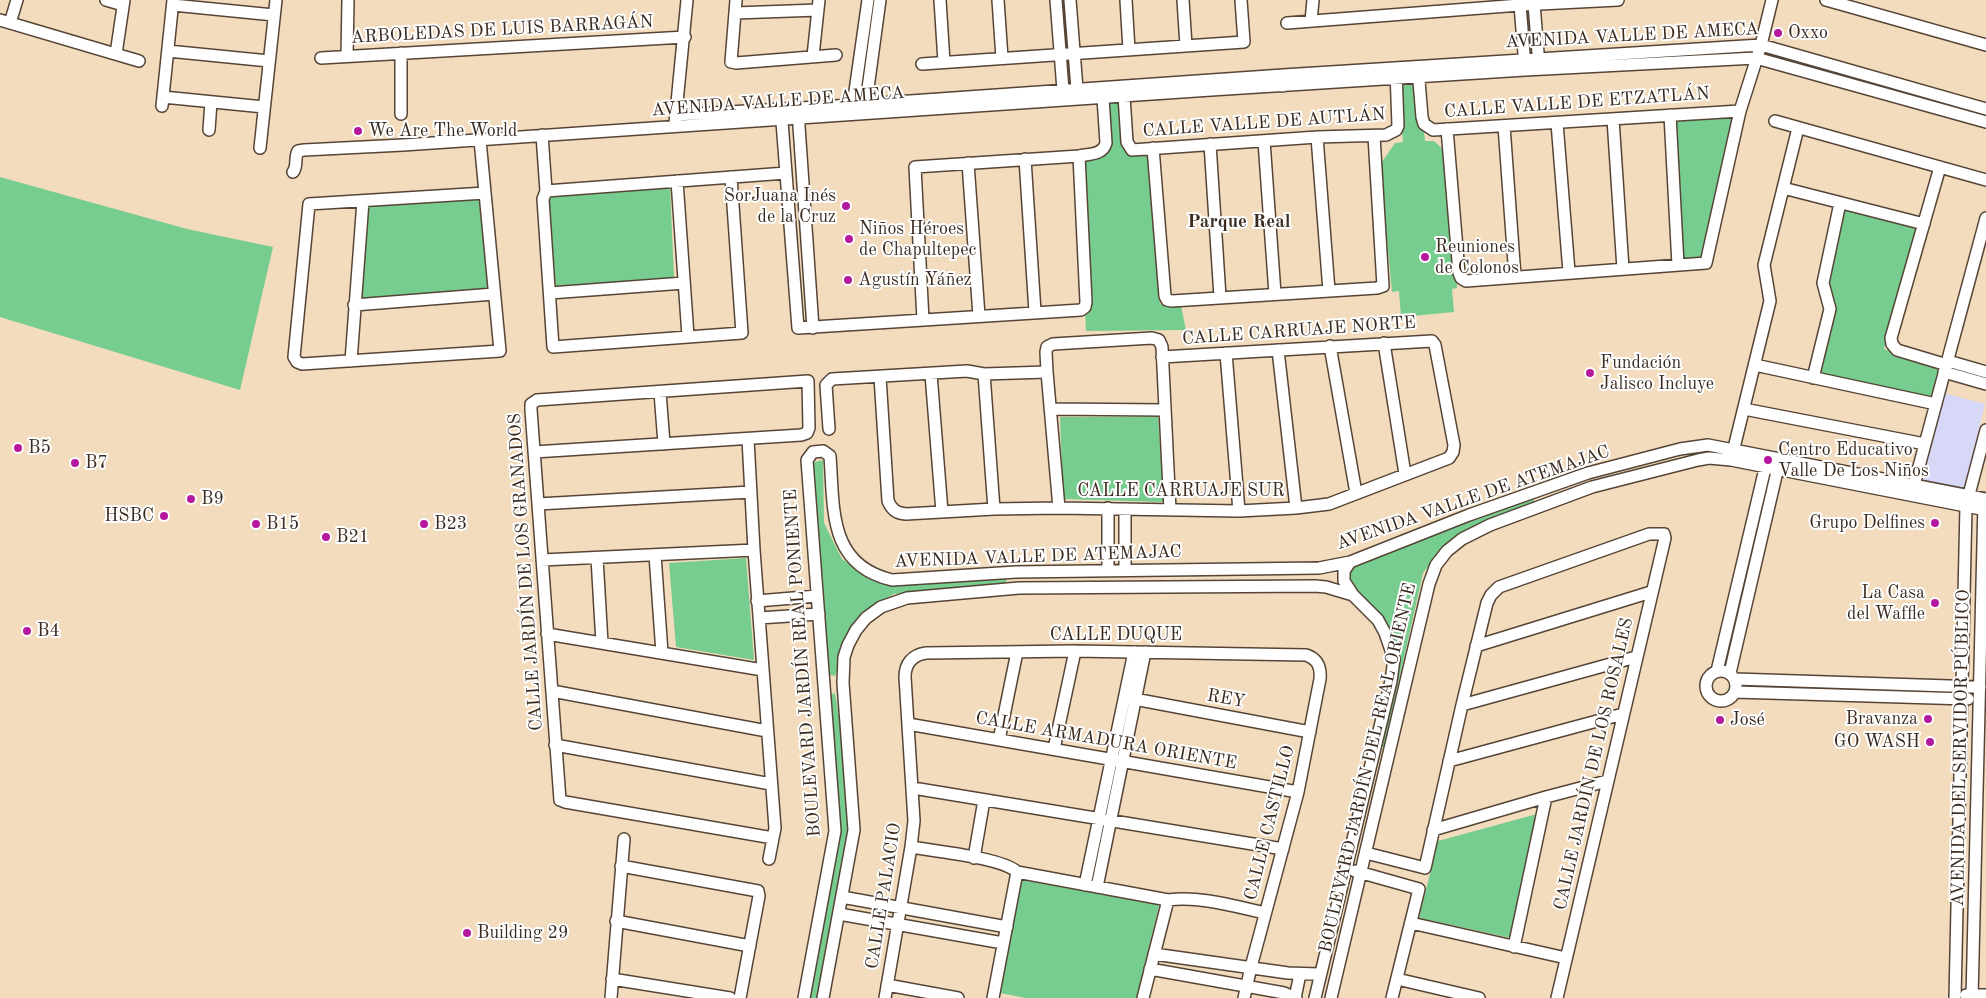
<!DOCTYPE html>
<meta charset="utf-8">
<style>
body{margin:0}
canvas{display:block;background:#f2dcbd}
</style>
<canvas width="1986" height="998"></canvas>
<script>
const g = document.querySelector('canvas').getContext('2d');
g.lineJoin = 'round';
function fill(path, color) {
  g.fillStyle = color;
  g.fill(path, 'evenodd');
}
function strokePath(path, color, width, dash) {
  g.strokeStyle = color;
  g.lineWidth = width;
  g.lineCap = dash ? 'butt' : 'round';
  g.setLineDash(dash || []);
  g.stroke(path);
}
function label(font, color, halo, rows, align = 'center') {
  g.font = font + ' "Old Standard TT",serif';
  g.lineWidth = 4;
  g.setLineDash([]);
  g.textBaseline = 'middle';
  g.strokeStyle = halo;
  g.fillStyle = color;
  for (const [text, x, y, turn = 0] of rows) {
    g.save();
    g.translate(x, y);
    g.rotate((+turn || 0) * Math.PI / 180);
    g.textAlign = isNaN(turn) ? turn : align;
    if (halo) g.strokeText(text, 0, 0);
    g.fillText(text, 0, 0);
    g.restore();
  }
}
const built = new Path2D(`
 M1943,393L1985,404L1964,491L1920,480Z`);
const green = new Path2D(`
 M1418,81L1425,141H1434L1449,155L1457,288L1452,289L1454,312L1401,317L1399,291L1392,292L1380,165L1395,143L1403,142L1398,83Z
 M1122,100L1125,142L1150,152L1160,304L1181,306L1186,330L1086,331L1085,312L1089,308L1085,160L1101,156L1106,101Z
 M1729,113L1733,119L1700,261H1686L1681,257L1673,117Z
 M0,177L187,229L273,247L240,390L0,317Z
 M670,186L674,278L556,287L549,201L553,194Z
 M482,198L490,291L360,300L367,205Z
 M1842,207L1920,230L1884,349L1944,370L1934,401L1816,376L1832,309L1825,283Z
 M1060,417H1158L1164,502L1063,499Z
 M823,460L824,523L842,559L876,582L898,584L1005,575L1007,584L894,594L871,607L851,627L835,676L830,675L812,463Z
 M1531,496L1535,502L1448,542L1423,573L1384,747L1377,746L1391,643L1349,587L1345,571L1350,562Z
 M746,558L754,660L676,647L669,563Z
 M835,693L844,746L850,829L818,998H810L838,829L828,696Z
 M1537,814L1511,938L1419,918L1438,841Z
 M1022,880L1159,905L1137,998H1026L1000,993Z`);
const minor = new Path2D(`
 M106,0L123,5
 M736,0L731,62L736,63L836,55
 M940,0L944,62
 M998,0L1002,58
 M1056,0L1063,90
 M1070,0L1077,89
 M1126,0L1129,50
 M1183,0L1186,46
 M1826,0L1986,45
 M1534,4L1539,65
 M173,5L274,15
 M1520,5L1525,66
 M735,13L818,10
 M0,20L139,61
 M1311,21L1313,0
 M10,23L17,0
 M1287,23L1520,5L1618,0
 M168,51L269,61
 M401,53V114
 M116,54L124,0
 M347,56L348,0
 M813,56L819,0
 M321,58L685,37
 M922,64L1244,42L1241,0
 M1418,69L1422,117L1424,124L1433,130L1740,111
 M1283,86V75L1761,45L1986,109
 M1124,96L1127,142L1132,150L1317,137L1386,135L1396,130L1398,126L1396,71
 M163,97L264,107
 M162,106L173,0
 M781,109L798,328L1081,310L1085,307L1086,302L1079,156
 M865,110L880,0
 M798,112L813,328
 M852,112L868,0
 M676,115L853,105L1283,75
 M1670,115L1678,265
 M1613,119L1623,269
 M1775,121L1986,180
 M675,123L687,0
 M1557,123L1569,272
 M1504,126L1515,277
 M1447,129L1459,273L1461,278L1466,281L1706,263L1740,111L1761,45L1772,0
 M209,130L211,102
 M542,135L546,191L543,199L553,347L742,333L731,177
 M1317,137L1329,291
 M480,140L500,351L302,364L297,362L294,357L309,204L485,193
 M1264,141L1275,294
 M1210,144L1220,297
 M260,148L276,0
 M1153,148L1165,296L1167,300L1172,301L1377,288L1383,286L1374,136
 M1025,159L1035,312
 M968,163L979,316
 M1940,167L1891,338L1892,344L1897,350L1947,365
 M293,172C298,166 294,158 298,151L304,150L403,145L1211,90L1525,70L1756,58L1986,122
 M677,181L688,336
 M1783,188L1924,224
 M546,191L786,173
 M550,293L684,283
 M354,305L494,294
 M923,320L915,167L1079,156C1089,154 1103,155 1106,143L1103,98
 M1384,343L1405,474
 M1330,346L1356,493
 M1278,350L1296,508
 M1226,353L1239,511
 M351,361L363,201
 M1948,361L1986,372
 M1755,365L1936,404
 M1944,372L1986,384
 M931,374L942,512
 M984,374L994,509
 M880,377L888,501C892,510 896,513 906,514L994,509L1059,508L1239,511L1296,508L1329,504L1449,458L1453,452L1454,445L1435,345L1432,341L1162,357
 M1813,378L1830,309L1823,283L1840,203
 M660,392L664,444
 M1050,409L1165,410
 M1744,409L1925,444
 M829,429L826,385L832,379L967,371L984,374L1047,372
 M748,439L754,550L775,828L769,859
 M534,452L801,435L807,433L809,428L808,381L537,400L531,404V410L560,800L565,802L773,838
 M1732,456L1770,301L1764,265L1798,128
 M1914,485L1986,218
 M538,504L751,492
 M1059,508L1047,372L1046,352L1047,347L1053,344L1152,338L1159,340L1162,347L1170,510
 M1108,508V570
 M1125,509V570
 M655,555L662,653
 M597,558L602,643
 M542,560L754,550
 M757,601L817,596
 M759,618L819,614
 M547,634L763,670
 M1476,646L1651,592
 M1706 686a15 15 0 1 1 30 0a15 15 0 1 1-30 0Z
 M1717,671L1767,460
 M1730,673L1779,463
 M1735,679L1980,687
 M552,691L767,731
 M1735,692L1968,699
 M1129,698L1310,732
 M1462,705L1636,657
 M908,724L1298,792
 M999,740L1017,652
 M555,745L771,784
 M1054,749L1075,651
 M1449,761L1623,714
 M913,788L1283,849
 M1433,830L1546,797L1607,781
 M911,847C934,851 1003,858 1017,872L1168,900C1201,896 1233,906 1265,913
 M1366,853L1425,868L1462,705L1487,603L1491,595L1499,587L1649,534H1664L1665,538L1557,998
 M974,858L984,800
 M621,866L758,891L759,896L740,998
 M1355,871L1419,889L1392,998
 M1085,885L1134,652
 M1097,887L1145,652
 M842,897L1007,927
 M839,914L1003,943
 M616,921L750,946
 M1411,923L1566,958
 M1514,947L1546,797
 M1154,954L1288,973L1319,974
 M1150,969L1284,993L1296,998
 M612,979L730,998
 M1397,979L1479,998
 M887,985L958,998
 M1966,995H1986
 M611,998L624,839
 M804,998L835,831L807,460L813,452L823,451L830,456C834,509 828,565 892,580L1016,572L1319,568L1350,562L1469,515L1588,473L1680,449L1708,445L1986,499
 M823,998L854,830L843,683L844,657L848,645L856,630L866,618L881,607L907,598L1019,588L1315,586L1326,587L1353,595
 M885,998L911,847L914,821L905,677C905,664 912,655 926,653L1075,651L1306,655C1318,659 1321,667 1320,679L1298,792L1251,967L1244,998
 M993,998L1017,872
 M1143,998L1168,900
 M1295,998L1300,974
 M1315,998L1391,681L1394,659L1385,633L1378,620L1353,595L1344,581V571L1350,562
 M1331,998L1429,584L1436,565L1447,551L1462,539L1490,525L1592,487L1698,460L1709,458L1731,460L1986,510
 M1955,998L1966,506L1986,430
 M1972,998L1984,502`);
const markers = [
 [1778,33,5,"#b5179e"],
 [358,131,5,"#b5179e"],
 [846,206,5,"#b5179e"],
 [849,239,5,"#b5179e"],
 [1425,257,5,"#b5179e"],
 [848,280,5,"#b5179e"],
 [1590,373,5,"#b5179e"],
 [18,448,5,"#b5179e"],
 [1768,460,5,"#b5179e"],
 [75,463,5,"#b5179e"],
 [191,499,5,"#b5179e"],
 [164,516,5,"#b5179e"],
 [1935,523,5,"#b5179e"],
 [256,524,5,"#b5179e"],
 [424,524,5,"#b5179e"],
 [326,537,5,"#b5179e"],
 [1935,603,5,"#b5179e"],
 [27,631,5,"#b5179e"],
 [1928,719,5,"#b5179e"],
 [1720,720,5,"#b5179e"],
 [1930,742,5,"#b5179e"],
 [467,933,5,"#b5179e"]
];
const streetNames = [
 ["ARBOLEDAS DE LUIS BARRAGÁN",502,30,-3],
 ["AVENIDA VALLE DE AMECA",1632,36,-3],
 ["AVENIDA VALLE DE AMECA",778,102,-4],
 ["CALLE VALLE DE ETZATLÁN",1577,103,-4],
 ["CALLE VALLE DE AUTLÁN",1264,123,-4],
 ["CALLE CARRUAJE NORTE",1299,331,-4],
 ["CALLE CARRUAJE SUR",1181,491],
 ["AVENIDA VALLE DE ATEMAJAC",1473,498,-19],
 ["AVENIDA VALLE DE ATEMAJAC",1038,557,-2],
 ["CALLE JARDÍN DE LOS GRANADOS",526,572,-94],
 ["CALLE DUQUE",1116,635],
 ["BOULEVARD JARDÍN REAL PONIENTE",803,663,-94],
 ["REY",1226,699,10],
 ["CALLE ARMADURA ORIENTE",1106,741,10],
 ["AVENIDA DEL SERVIDOR PÚBLICO",1961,748,-89],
 ["CALLE JARDÍN DE LOS ROSALES",1594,764,-77],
 ["BOULEVARD JARDÍN DEL REAL ORIENTE",1368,768,-77],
 ["CALLE CASTILLO",1270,823,-76],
 ["CALLE PALACIO",884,896,-81]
];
const poiNames = [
 ["Oxxo",1788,33],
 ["We Are The World",368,131],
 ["SorJuana Inés",836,196,"right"],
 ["de la Cruz",836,217,"right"],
 ["Niños Héroes",859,229],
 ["de Chapultepec",859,250],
 ["Reuniones",1435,247],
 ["de Colonos",1435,268],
 ["Agustín Yáñez",858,280],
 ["Fundación",1600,363],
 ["Jalisco Incluye",1600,384],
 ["B5",28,448],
 ["Centro Educativo",1778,450],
 ["Valle De Los Niños",1778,471],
 ["B7",85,463],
 ["B9",201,499],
 ["HSBC",154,516,"right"],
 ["Grupo Delfines",1925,523,"right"],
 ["B15",266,524],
 ["B23",434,524],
 ["B21",336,537],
 ["La Casa",1925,593,"right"],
 ["del Waffle",1925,614,"right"],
 ["B4",37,631],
 ["Bravanza",1918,719,"right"],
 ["José",1730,720],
 ["GO WASH",1920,742,"right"],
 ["Building 29",477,933]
];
const neighbourhoodNames = [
 ["Parque Real",1239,222]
];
fill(built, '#d7d7f8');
fill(green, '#77cc8f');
strokePath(minor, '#564536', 14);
strokePath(minor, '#fff', 11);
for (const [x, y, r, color] of markers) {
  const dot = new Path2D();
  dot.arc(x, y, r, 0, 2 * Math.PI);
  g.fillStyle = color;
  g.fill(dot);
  strokePath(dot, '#fff', 2);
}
label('18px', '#3b2a1e', '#fff', streetNames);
label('18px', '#3b2a1e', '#fff', poiNames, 'left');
label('bold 19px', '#3b2a1e', '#fff', neighbourhoodNames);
</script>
